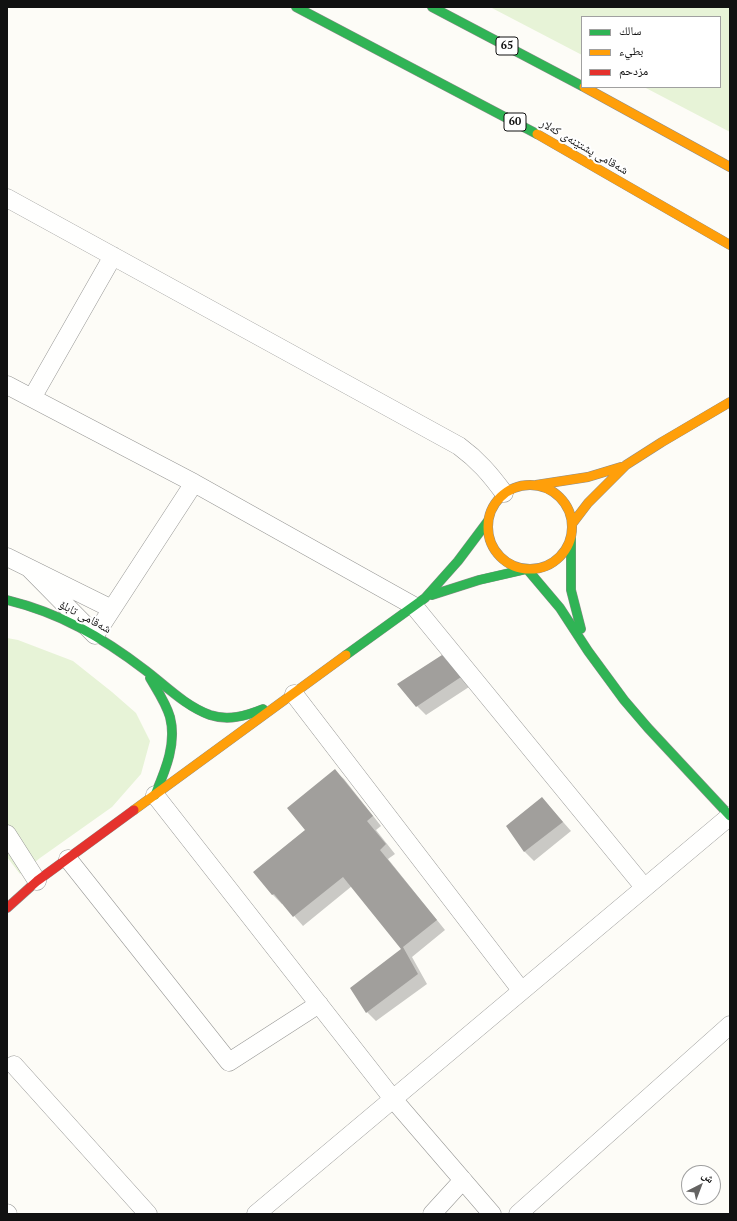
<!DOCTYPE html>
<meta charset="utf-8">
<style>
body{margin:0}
#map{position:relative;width:737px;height:1221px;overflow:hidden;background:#fdfcf7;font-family:"PT Serif","Noto Naskh Arabic",serif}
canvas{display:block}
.frame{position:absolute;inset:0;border:8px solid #111;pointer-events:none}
.legend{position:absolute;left:581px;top:16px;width:140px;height:72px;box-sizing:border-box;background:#fff;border:1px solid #a0a0a0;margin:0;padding:5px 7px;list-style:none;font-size:12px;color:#111}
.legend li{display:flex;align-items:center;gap:8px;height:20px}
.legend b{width:20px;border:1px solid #a0a0a0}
.north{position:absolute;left:681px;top:1165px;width:40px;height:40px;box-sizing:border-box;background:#fff;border:1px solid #a0a0a0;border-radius:50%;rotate:42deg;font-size:11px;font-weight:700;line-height:16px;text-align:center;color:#111}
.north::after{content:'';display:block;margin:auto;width:14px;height:18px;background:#646362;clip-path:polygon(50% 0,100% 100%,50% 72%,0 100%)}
</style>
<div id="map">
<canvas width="737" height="1221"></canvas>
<div class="frame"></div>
<ul class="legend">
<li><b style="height:5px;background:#30b455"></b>سالك</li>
<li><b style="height:5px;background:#ff9f0a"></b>بطيء</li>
<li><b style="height:5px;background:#e5322d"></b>مزدحم</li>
</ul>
<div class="north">ش</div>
</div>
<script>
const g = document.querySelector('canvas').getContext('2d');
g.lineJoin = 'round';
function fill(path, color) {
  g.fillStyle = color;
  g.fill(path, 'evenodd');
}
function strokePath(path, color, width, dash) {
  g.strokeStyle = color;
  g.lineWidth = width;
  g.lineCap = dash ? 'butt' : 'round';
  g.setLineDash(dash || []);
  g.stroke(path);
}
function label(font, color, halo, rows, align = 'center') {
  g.font = font + ' "PT Serif","Noto Naskh Arabic",serif';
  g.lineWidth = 4;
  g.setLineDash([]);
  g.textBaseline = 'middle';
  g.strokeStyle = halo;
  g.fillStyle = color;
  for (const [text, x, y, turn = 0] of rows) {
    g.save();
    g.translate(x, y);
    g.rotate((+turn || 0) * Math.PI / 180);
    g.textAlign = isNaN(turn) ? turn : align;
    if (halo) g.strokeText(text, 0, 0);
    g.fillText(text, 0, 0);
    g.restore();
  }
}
const green = new Path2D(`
 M490,7H730V132L644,87H720V17H582V55Z
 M7,638L18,640L73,661L112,692L136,713L150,741L141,774L112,807L40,858L20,874L7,857Z`);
const shadow = new Path2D(`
 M451,666L469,687L426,715L417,706Z
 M335,771L344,779L381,826L376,830L395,854L388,859L445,930L412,957L427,984L376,1021L367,1012L403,949L352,886L303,926L283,903L282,904L273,895L254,872L306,830Z
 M542,798L571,831L534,861L525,852L508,827Z`);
const building = new Path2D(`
 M442,655L461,677L416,707L397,684Z
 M335,769L373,816L367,821L386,844L380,850L437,920L403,947L418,974L366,1013L350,988L401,949L343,877L293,917L274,894L272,895L253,872L305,830L287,808Z
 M542,797L563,822L524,852L506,826Z`);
const street = new Path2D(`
 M7,198L459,446C478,460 490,474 504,493
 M7,385L194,483L414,606L644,887
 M32,398L113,256
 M7,557L112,609
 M30,569L95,635L194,483
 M294,694L521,990
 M155,795L393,1099L492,1214
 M7,834L37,881
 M68,859L229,1062L319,1004
 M14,1065L148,1214
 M7,1213L8,1214
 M256,1214L730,816
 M432,1214L463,1180
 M518,1214L730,1025`);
const fast = new Path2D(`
 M296,7L537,134
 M432,7L582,86
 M571,539V590L581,629
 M432,595L479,580L527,569L560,608L588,651L624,700L648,728L730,816
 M7,600C60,613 102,637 145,670C165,685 185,706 210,715C228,721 246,716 263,709
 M346,655L425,598L458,561L488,521
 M150,678C157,690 166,703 170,717C177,744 165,771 155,795`);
const slow = new Path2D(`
 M584,87L730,167
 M537,134L730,245
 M488 527a42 42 0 1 1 84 0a42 42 0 1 1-84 0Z
 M536,485L588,477L621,467
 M572,524L588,503L626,465L662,442L730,402
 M134,810L346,655`);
const jam = new Path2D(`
 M7,908L37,881L134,810`);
const shields = [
 [507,46,22],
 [515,122,22]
];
const shieldNames = [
 ["65",507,46],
 ["60",515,122]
];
const streetNames = [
 ["شەقامی پشتێنەی کەلار",584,147,30],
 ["شەقامی تابلۆ",85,617,28]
];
fill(green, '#e7f3d7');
fill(shadow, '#0003');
fill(building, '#a19f9c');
strokePath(street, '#979795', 19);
strokePath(fast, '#8e8d8b', 10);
strokePath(slow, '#8e8d8b', 10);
strokePath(jam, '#8e8d8b', 10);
strokePath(street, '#fffffe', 18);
strokePath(fast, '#30b455', 9);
strokePath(slow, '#ff9f0a', 9);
strokePath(jam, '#e5322d', 9);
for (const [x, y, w] of shields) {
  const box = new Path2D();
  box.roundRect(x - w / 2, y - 9, w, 18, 3);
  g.fillStyle = '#fff';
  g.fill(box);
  strokePath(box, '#111', 1);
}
label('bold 11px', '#111', null, shieldNames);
label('12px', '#111', '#fff', streetNames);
</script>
